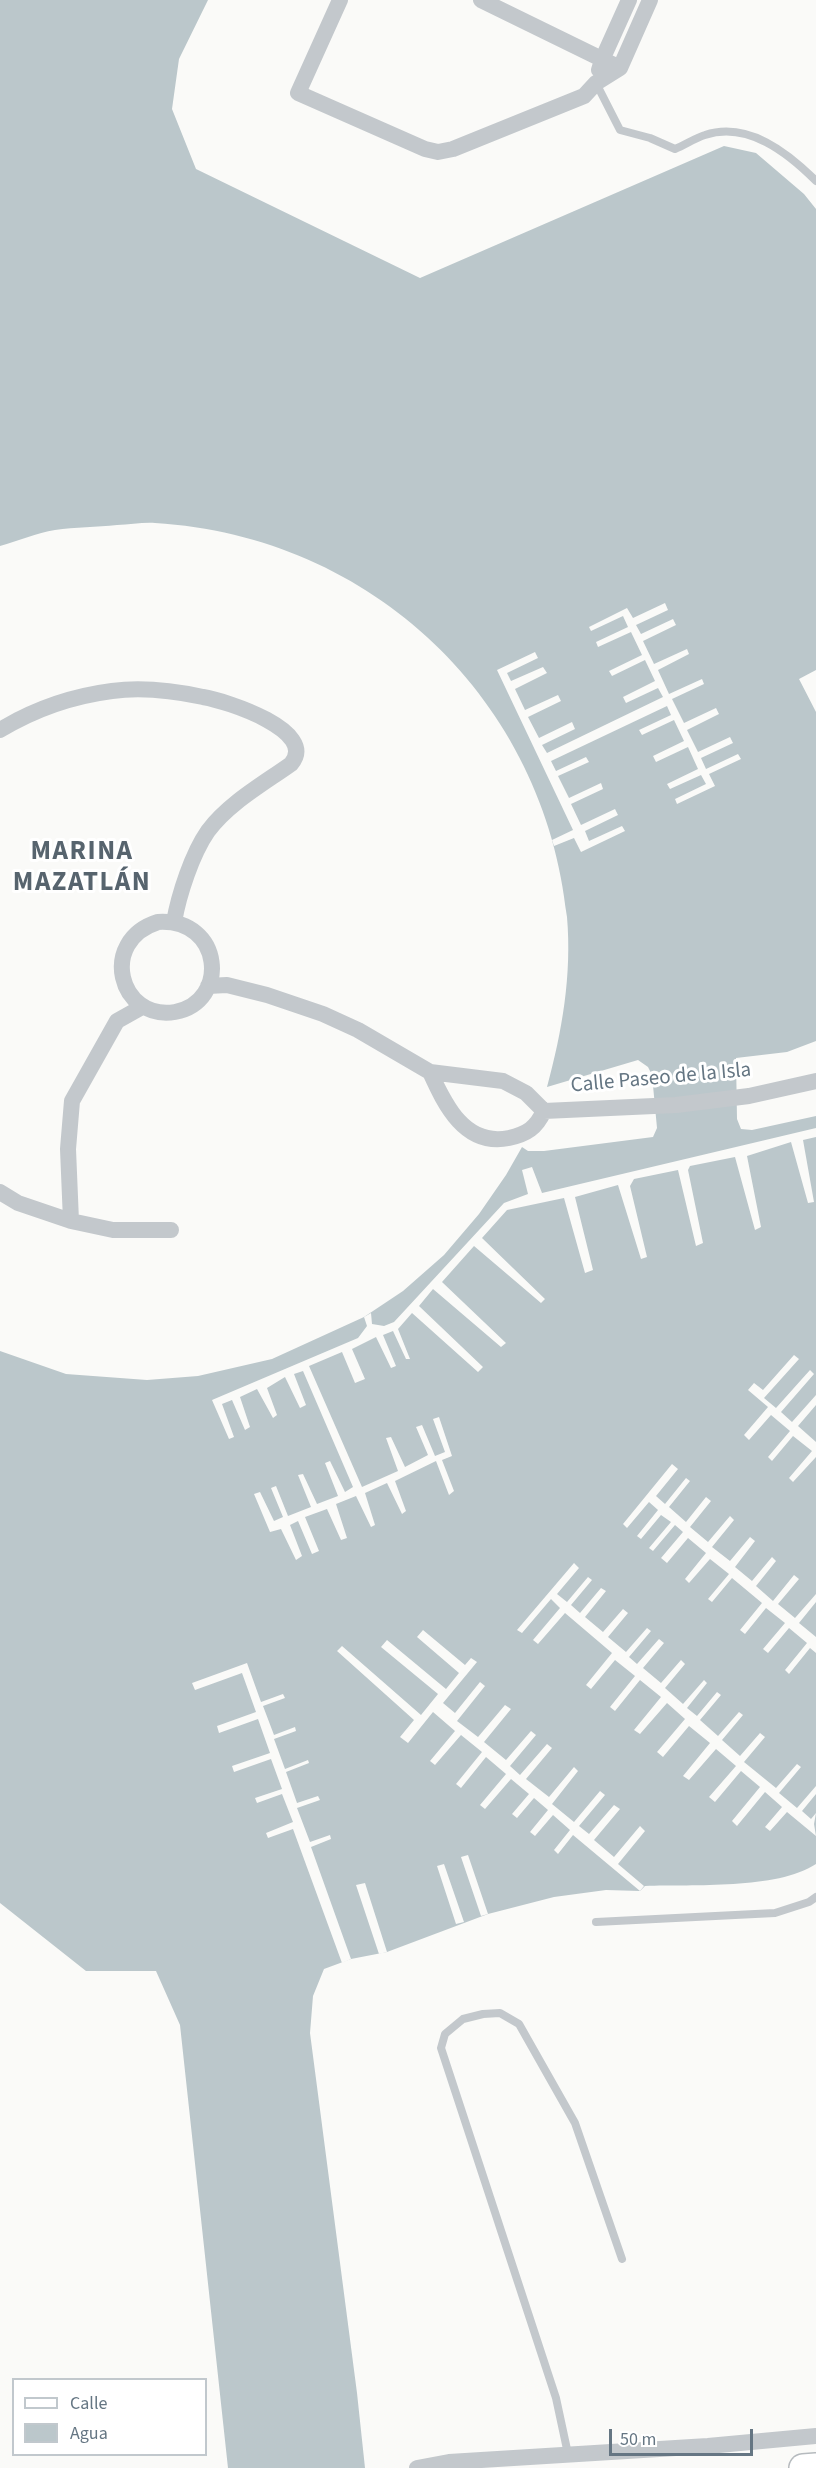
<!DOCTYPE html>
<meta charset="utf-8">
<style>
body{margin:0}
#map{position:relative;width:816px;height:2468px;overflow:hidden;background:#fafaf8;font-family:"Source Sans 3",sans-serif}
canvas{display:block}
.legend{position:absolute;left:12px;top:2378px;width:195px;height:78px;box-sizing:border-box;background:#fff;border:2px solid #c1c8cd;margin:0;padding:8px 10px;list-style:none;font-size:18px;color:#657683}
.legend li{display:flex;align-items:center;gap:12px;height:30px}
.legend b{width:30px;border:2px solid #c1c8cd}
.scale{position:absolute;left:609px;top:2429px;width:144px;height:27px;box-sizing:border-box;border:3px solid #657683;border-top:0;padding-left:8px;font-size:18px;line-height:21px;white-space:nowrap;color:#657683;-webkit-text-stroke:4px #fff;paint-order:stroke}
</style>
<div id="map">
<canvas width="816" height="2468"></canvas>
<ul class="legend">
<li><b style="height:8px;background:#fff"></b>Calle</li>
<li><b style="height:16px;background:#bbc7cb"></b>Agua</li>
</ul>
<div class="scale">50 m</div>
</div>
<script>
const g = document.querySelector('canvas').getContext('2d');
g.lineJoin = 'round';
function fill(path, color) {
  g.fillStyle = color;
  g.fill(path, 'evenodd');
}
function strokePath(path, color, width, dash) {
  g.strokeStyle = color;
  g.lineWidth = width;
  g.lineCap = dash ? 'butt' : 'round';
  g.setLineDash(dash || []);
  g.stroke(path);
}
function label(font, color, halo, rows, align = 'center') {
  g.font = font + ' "Source Sans 3",sans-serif';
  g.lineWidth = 6;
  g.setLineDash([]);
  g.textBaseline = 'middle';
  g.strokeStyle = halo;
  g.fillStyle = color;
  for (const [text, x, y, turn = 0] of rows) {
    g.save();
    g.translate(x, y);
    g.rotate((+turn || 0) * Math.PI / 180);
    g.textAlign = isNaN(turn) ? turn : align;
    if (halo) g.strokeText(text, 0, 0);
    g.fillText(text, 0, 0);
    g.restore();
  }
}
const water = new Path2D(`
 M0,0H208L179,59L172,109L196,169L420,278L724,146L756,153L804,194L816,209V1041L787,1052L736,1058L737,1119L741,1129L752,1130L816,1116V1864C776,1890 693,1884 645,1886L640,1891L606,1890L554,1897L488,1914L387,1952L351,1959L324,1969L313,1996L310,2033L357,2393L365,2468H228L180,2025L156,1971H86L0,1903V1351L66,1374L147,1380L198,1376L272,1359L364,1317L403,1291L444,1255L479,1214L506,1175L522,1147L528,1151H544L653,1137L657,1128L652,1075L648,1067L638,1060L547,1087C562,1032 572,975 567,917C545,700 372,536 155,523C143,522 130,525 117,525C97,527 75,527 55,530C37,533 18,541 0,546Z`);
const pier = new Path2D(`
 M665,603L668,610L636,625L641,634L673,619L676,625L643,641L654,664L687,649L689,654L658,670L669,694L702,679L704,684L672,699L684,723L716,708L719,714L687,730L698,752L730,737L733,743L701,758L706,769L738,754L741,759L709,774L715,786L677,804L675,799L706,784L701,775L670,789L667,784L698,769L688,747L656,762L653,756L684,741L674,720L642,735L639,730L671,715L667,706L551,761L556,771L586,757L589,762L558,776L569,798L601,783L603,789L571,804L581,825L615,809L618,815L585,831L589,841L622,826L625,831L581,852L574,838L554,846L552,840L573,830L497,670L535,652L538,658L507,673L511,681L543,667L547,673L515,689L525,710L558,695L561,701L528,717L539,738L572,722L575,729L542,745L547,753L663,697L658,688L626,703L623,697L655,681L645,660L612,676L609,671L642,655L631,632L598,647L596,642L628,627L623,616L591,631L589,627L627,608L633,618Z
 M816,670V712L799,679Z
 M816,1128V1137L803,1140L814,1202L808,1203L791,1142L747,1156L761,1227L755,1230L735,1157L690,1166L688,1170L703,1243L696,1246L678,1170L634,1179L630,1186L647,1257L641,1259L618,1185L575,1197L593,1270L585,1273L564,1198L507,1210L482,1238L545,1299L541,1303L474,1246L442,1282L506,1343L501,1347L433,1289L419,1306L483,1367L478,1372L412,1313L398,1329L410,1359H406L393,1331L383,1335L396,1366L391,1368L376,1337L352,1349L365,1379L355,1383L342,1352L309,1366L362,1487L398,1471L386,1438L391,1437L405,1467L428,1455L416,1427L422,1425L435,1456L445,1452L433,1419L439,1417L452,1456L442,1460L454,1491L449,1495L436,1461L395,1481L406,1511L402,1514L387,1483L365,1493L375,1525L371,1527L356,1496L336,1504L347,1538L341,1540L327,1509L305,1517L319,1551L312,1554L298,1521L290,1525L302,1556L296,1560L281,1529L270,1532L254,1494L260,1492L274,1521L283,1517L271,1488L276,1486L288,1516L311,1507L298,1475L303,1474L317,1504L338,1496L325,1463L330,1461L345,1492L353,1487L303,1371L294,1374L306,1405L300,1408L285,1377L267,1388L277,1415L273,1418L257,1389L240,1397L250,1427L245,1430L232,1400L222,1404L234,1437L229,1439L212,1400L358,1338L367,1326L364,1317L371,1313L372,1324L384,1326L394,1322L504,1203L528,1194L522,1170L532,1167L542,1193Z
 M794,1355L799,1359L764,1398L776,1408L810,1370L814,1374L781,1412L792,1422L816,1395V1405L798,1426L816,1442V1457L793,1482L789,1478L812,1451L793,1436L772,1461L768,1457L790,1431L771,1415L749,1440L744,1435L768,1407L748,1390L754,1383L763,1390Z
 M672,1464L678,1469L656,1496L665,1504L686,1478L690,1481L669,1507L686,1522L706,1497L711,1501L690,1527L708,1542L730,1516L734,1520L712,1547L730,1561L750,1537L755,1541L735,1567L752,1581L772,1557L776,1561L756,1586L773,1601L794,1575L799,1579L778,1604L795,1618L816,1594V1602L799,1623L816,1637V1653L810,1648L789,1674L785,1670L807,1643L789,1628L768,1653L763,1649L785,1623L766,1608L745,1634L740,1630L762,1603L732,1578L712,1602L708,1599L729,1574L710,1559L689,1583L685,1579L706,1553L688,1538L667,1563L661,1558L683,1532L675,1525L653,1551L649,1548L671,1522L661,1515L641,1539L637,1536L658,1510L649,1502L627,1528L623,1524Z
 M574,1563L579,1568L557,1594L567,1602L588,1577L592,1580L571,1605L580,1613L601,1588L606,1591L585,1617L603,1632L623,1609L628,1613L608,1637L626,1652L647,1628L651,1631L629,1657L637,1664L659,1639L664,1643L643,1668L661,1683L681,1660L685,1664L665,1688L683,1704L704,1680L707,1683L687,1708L697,1716L717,1692L721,1695L700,1720L718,1736L739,1712L743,1715L722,1740L740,1756L760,1733L765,1737L744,1762L776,1788L797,1764L801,1767L779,1793L797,1808L816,1786V1794L802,1811L811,1819L816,1813L814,1824L816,1836L787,1812L770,1831L765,1827L782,1807L765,1792L737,1826L732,1821L760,1787L741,1771L715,1802L709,1797L736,1766L716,1749L689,1780L683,1776L710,1743L689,1726L663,1757L657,1752L685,1719L667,1703L640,1734L634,1730L661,1697L640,1680L615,1711L610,1707L635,1676L615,1660L591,1689L586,1685L612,1653L565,1613L538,1644L533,1640L560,1608L551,1599L522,1633L517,1630Z
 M423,1630L465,1665L471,1658L477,1662L443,1703L455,1713L480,1682L485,1686L457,1721L478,1737L505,1705L511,1709L484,1742L506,1760L531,1731L536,1735L510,1766L520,1775L547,1744L552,1748L526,1779L549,1797L574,1767L578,1771L552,1804L574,1822L600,1791L605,1795L579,1826L589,1834L614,1805L620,1809L594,1840L614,1857L640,1826L645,1831L618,1864L644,1886L640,1891L573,1835L558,1854L554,1850L570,1830L553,1815L535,1836L530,1832L548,1810L534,1798L517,1818L512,1814L529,1794L511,1779L485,1809L480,1805L506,1774L486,1757L461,1788L456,1784L482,1752L461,1735L435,1765L430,1761L455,1731L433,1712L408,1743L400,1737L414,1720L337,1651L342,1646L421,1715L438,1694L381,1647L387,1640L446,1689L459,1673L417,1637Z
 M247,1663L261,1702L283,1694L285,1698L263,1706L274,1735L295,1727L296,1731L274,1739L285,1769L308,1760L309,1763L286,1772L297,1803L318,1796L320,1800L297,1808L310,1842L330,1835L331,1839L311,1847L351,1959L342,1963L293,1829L268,1838L266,1833L293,1822L282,1794L257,1803L255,1798L282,1789L271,1759L234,1772L232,1766L270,1753L258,1719L219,1733L217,1726L256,1712L242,1673L195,1690L192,1683Z
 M468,1855L488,1914L481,1916L461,1857Z
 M444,1864L464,1922L456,1924L437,1866Z
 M365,1883L387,1952L379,1954L356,1885Z`);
const service = new Path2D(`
 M596,83L620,130L650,138L675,149C685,145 695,138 705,135C748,121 788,153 816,181
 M596,1922L775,1913L809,1902L816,1897
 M568,2454L556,2398L441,2048L445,2034L463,2019L483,2014L500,2013L519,2024L575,2123L622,2259`);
const minor = new Path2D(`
 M340,0L298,93L425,149L438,152L453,149L584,96L596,83L620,68L650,0
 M481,0L620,68
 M599,70L602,60L629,0
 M0,730C33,710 73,696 112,691C141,687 175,691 203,697C227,701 319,731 291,764C263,784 229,803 208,831C192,854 179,894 174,922
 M158,922C223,918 230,1002 175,1012C119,1021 98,941 158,922Z
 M208,986L227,985L267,995L323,1014L358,1030L430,1072L503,1081L526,1093L544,1111L676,1105L749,1096L816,1081
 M430,1072C445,1105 465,1147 509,1138C527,1134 536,1128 544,1111
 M0,1192L18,1203L71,1221L113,1230H171
 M71,1221L68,1149L72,1101L117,1021L142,1007
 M417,2468L449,2462L708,2446L816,2436`);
const primary = new Path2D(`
 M803,2468L816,2467`);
const streetNames = [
 ["Calle Paseo de la Isla",661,1079,-5]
];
const districtNames = [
 ["MARINA",82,853],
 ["MAZATLÁN",82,884]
];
fill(water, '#bbc7cb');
fill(pier, '#fafaf8');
strokePath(primary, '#b5babe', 30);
strokePath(service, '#c3c8cc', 8);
strokePath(minor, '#c3c8cc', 16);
strokePath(primary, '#fff', 27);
label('21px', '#657683', '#fff', streetNames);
g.letterSpacing = '1.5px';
label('bold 27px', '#57646e', '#fff', districtNames);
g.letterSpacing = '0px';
</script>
